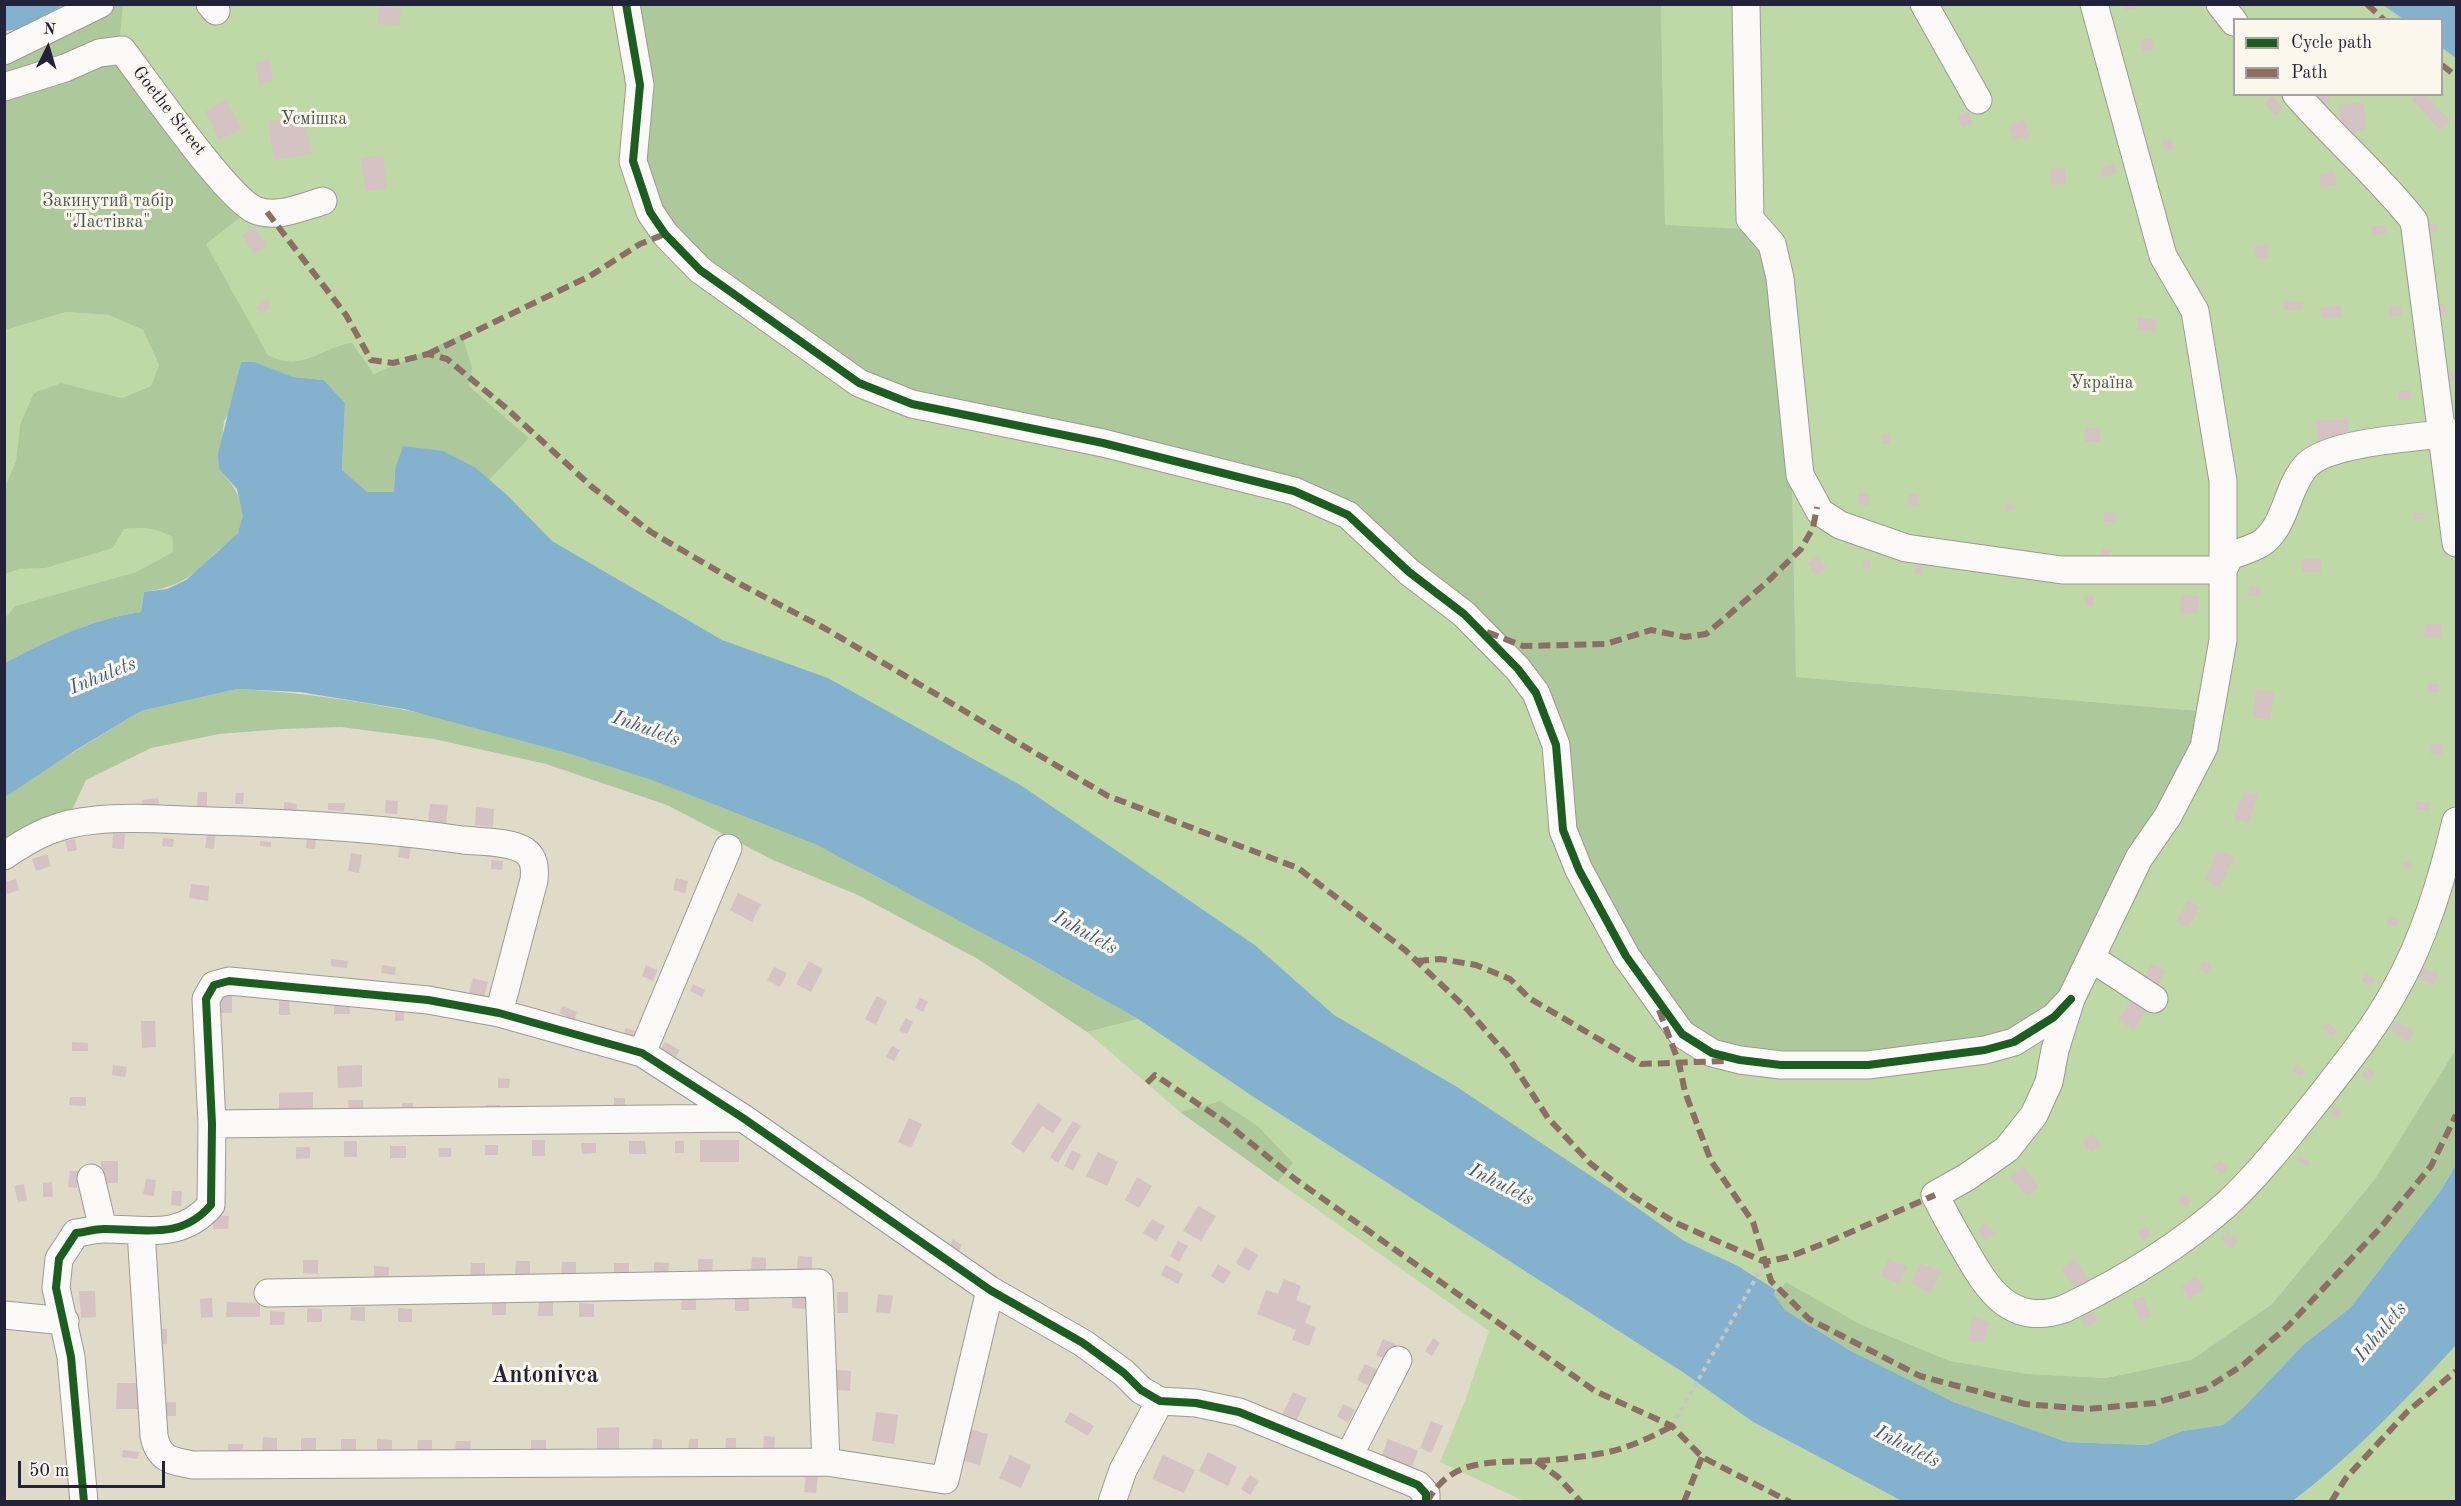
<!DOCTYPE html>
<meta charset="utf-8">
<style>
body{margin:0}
#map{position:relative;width:2461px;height:1506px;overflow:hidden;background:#e0dac8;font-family:"Old Standard TT",serif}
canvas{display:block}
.frame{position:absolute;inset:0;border:6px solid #22223b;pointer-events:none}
.legend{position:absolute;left:2233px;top:18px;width:210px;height:78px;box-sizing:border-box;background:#fbf7ec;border:2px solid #a4a2a5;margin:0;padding:8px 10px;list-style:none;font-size:18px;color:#22223b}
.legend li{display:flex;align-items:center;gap:12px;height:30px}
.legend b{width:30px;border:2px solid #a4a2a5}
.north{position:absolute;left:18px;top:18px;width:60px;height:60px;-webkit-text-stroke:4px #fbf7ec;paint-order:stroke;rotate:5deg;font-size:16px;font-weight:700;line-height:24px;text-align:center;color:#22223b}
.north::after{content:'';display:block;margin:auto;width:21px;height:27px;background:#22223b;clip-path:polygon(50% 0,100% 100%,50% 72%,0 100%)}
.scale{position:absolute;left:18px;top:1461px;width:147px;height:27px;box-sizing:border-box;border:3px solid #22223b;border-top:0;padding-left:8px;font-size:18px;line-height:21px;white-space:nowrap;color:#22223b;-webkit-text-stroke:4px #fbf7ec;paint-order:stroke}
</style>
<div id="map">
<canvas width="2461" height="1506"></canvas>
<div class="frame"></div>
<ul class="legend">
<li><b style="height:8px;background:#1b5e20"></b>Cycle path</li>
<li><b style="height:8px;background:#8d6e63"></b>Path</li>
</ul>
<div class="north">N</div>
<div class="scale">50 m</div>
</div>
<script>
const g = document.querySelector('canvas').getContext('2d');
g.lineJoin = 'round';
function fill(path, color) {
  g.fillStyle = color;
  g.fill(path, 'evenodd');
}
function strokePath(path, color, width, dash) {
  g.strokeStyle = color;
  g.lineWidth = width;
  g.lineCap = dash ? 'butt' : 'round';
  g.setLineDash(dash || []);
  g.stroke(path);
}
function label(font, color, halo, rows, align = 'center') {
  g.font = font + ' "Old Standard TT",serif';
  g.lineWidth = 6;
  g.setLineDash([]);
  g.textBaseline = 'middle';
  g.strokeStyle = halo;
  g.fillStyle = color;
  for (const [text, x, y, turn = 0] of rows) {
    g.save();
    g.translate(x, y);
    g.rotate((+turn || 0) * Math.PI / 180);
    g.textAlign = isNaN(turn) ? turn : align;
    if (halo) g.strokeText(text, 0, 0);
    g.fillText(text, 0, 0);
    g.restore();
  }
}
const green = new Path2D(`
 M123,5H626L1294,491L1544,667L2211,712L1796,677L1792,482L1744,230L1665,226L1661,5H2383L2403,19L2234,20V94H2442V48L2456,58V1049L2375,1179L2272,1304L2191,1360L2106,1378L2028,1374L1950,1361L1860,1324L1786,1282L1776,1290L1750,1273L355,612L529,438L469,386L472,368L406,361L374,374L342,345C315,356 296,370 268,355L206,244L241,217L233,202L118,59Z
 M66,312L109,315L143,330L159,365L151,386L122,398L61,383L20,425L16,461L5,487V330Z
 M145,527L159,529L172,537L173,552L136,572L15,606L5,618V574L20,569L46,568L113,548L124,529Z
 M1138,1019L1255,1098L1684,1373L1753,1422L1902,1501H1524L1440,1462L1466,1398L1489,1331L1278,1182L1293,1163L1258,1126L1220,1101L1180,1112L1087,1032Z
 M2456,1345V1501L2293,1502C2353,1455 2405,1401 2456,1345Z`);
const forest = new Path2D(`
 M84,5H123L118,59L233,202L241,217L206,244L268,355C302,373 319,348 352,343L374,374L462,335L472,368L469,386L529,438L489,480L476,468L395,470L394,493H367L342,470L345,403L324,380L293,377L241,362L230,412L224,421L219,469C234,485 255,514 236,535C230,541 222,547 215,553C191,578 178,587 144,592L141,612C92,619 48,640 5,663V618L15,606L136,572L173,552L172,537C155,527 144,527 124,529L113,548L46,568L20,569L5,574V487L16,461L20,425L34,393L61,383L122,398L151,386L159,365L143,330L109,315L66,312L5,330V40Z
 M626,5H1661L1665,225L1744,229L1767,249L1792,482L1796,677L2211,712L2054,1017L1924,1059L1712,1053L1579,870L1536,693L1348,515L859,383L650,212Z
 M237,689C431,699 636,764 813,843C839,855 864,871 890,884C974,927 1056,973 1138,1019L1087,1032L978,959L858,895L773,860L667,805L546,764L434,739L341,727L282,729L219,734L151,748L86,780L65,825L5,856V797L18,786L141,711Z
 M2456,1049V1165L2441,1190L2350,1308L2304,1344L2243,1408L2223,1425L2182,1431L2148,1445L2067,1442L1954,1402L1851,1351L1785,1310L1774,1294L1786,1282L1860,1324L1950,1361L2028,1374L2106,1378L2191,1360L2272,1304L2375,1179Z
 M1220,1101L1258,1126L1293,1163L1278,1182L1180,1112Z`);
const water = new Path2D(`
 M4,5L5,4L64,5L19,29L5,31Z
 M2383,5H2456V58L2442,48V20L2403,19Z
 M241,362H254L293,377L324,380L345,403L342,470L367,492H394L395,470L403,446L443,451L476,468L508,496L552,541L722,640L828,678L1022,786L1256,946L1334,1015L1457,1087L1612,1190L1684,1241L1738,1266L1776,1290L1774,1294L1785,1310L1851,1351L1954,1402L2067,1442L2148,1445L2182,1431L2223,1425L2243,1408L2304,1344L2350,1308L2441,1190L2456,1165V1345C2405,1401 2353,1455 2293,1501H1902L1753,1422L1684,1373L1255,1098L1138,1019L1029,958L815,844L652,780L571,754L404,709L300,692L237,689L141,711L76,750L5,797V663C48,640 92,619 141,612L144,592L167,589L186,580L238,533L243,516L237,489L219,469L218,454Z`);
const building = new Path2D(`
 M2124,4H2135L2136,8L2126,11Z
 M379,6L401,8L399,25L377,24Z
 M2151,38L2154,50L2143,52L2140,40Z
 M270,59L273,81L259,84L255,62Z
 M2317,94H2328L2329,104L2318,105Z
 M2419,94H2425L2450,121L2440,130L2412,100Z
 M2272,96L2283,109L2275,115L2264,103Z
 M227,100L242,129L219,140L205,111Z
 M2364,103L2366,131L2341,132L2339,104Z
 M1967,111L1973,123L1962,128L1957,116Z
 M305,116L311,154L274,160L268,121Z
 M2024,119L2030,136L2014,141L2008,125Z
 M2170,138L2174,149L2165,152L2162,141Z
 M383,155L387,189L365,191L361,158Z
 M2114,163L2117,172L2104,178L2100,169Z
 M2065,168L2066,183L2051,185L2050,169Z
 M2334,171L2337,185L2321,188L2319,174Z
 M2429,224H2438V232L2429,231Z
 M2372,226H2385L2386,234L2372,235Z
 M255,227L267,246L254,254L242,235Z
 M2266,244L2269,257L2257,260L2254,246Z
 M267,299L272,307L261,314L255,307Z
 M2284,301L2303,302V310H2284Z
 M2434,304H2446V314H2434Z
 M2341,305L2342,317L2322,319L2320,308Z
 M2389,307H2401L2402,316H2390Z
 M2138,318L2157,320L2155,332L2137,330Z
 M2456,371V380L2450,381L2449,372Z
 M2410,390L2411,399L2399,400L2398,391Z
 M2348,419L2350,442L2318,445L2316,421Z
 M2085,428H2100V442H2085Z
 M1883,433L1890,434L1889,444H1882Z
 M1859,493L1869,495L1868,506L1858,504Z
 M1909,494H1918V506L1908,505Z
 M2006,504L2016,505L2015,511L2005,510Z
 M2104,512L2116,513L2115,522H2104Z
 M2414,513H2424V519L2414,520Z
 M2102,549H2111L2110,558L2101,557Z
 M1818,556L1826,568L1815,575L1807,563Z
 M1870,559L1871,568H1864L1863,560Z
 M2302,559H2321V572H2302Z
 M1916,565H1923L1922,575L1915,574Z
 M2249,586L2260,587L2259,596L2248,595Z
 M2085,595L2094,596V606H2085Z
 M2181,595L2199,596L2198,613H2180Z
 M2425,624H2441V637H2424Z
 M2428,683L2439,684V692H2428Z
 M2256,690L2274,692L2270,720L2253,717Z
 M2432,743L2443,745L2442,755L2430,754Z
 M2244,791L2258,796L2248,824L2234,819Z
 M198,792H207V808L197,807Z
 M236,793H244L243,804H235Z
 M158,798L160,807L143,810L142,800Z
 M386,800L398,801L397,814L385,813Z
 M2416,801L2430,804L2429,811L2415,809Z
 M284,802L297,804L296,813L284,812Z
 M328,803H345L344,811L328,810Z
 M430,804L448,805L446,823L428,822Z
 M476,807L494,809L493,827L475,825Z
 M207,832L215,833L214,849L205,848Z
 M113,833L125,834L124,849L112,848Z
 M163,838L174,839L173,847L162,846Z
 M307,838L316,839L315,849L306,848Z
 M75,839L77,850L68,852L65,841Z
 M260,841L271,842V847L260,846Z
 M400,843L411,845L409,859L398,857Z
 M2218,850L2234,857L2220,887L2204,880Z
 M351,853L362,855L359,873L348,871Z
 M47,854L51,866L36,871L32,859Z
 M491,860L503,861L502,870L491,869Z
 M2403,861L2412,863V868L2402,867Z
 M676,878L688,881L685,893L673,890Z
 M16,879L19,890L7,894L4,883Z
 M191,884L209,886L208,901L189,898Z
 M738,893L761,904L752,922L730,910Z
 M2188,901L2200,907L2188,928L2176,921Z
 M2389,915L2399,920L2396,927L2386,923Z
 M331,959L348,961L347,968L331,966Z
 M809,961L823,969L811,992L796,984Z
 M2203,961L2212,965L2207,974L2198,969Z
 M2151,963L2166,971L2157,986L2143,979Z
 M382,965L396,967L395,975L381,973Z
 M646,965L658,970L653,981L642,976Z
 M774,967L787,973L780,987L767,980Z
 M2422,967L2438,973L2434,985L2418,979Z
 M2366,973L2375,980L2370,986L2361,980Z
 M473,978L488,982L482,1004L467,1000Z
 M693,984L705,990L702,997L690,991Z
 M232,995V1013H221V996Z
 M877,996L887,1001L876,1025L865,1019Z
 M920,998L928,1001L923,1012L915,1008Z
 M279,1000H289L290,1015H279Z
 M2131,1000L2147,1010L2134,1030L2118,1020Z
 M334,1005H349L350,1014H334Z
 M563,1006L577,1012L574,1020L559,1013Z
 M395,1010H404V1021H395Z
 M906,1018L913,1022L907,1034L899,1031Z
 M141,1021H155L156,1047L142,1048Z
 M2396,1021L2414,1032L2407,1042L2390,1030Z
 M2327,1022L2338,1031L2333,1036L2322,1027Z
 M626,1028L640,1033L637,1040L623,1035Z
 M72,1042L88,1043V1051H72Z
 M665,1042L680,1050L676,1057L661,1049Z
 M892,1046L900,1050L894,1061L886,1057Z
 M2296,1064L2306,1071L2301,1077L2292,1070Z
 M113,1065L127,1067L125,1077L112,1075Z
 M362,1065V1087L338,1088L337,1066Z
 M2366,1067L2375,1073L2370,1081L2361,1075Z
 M498,1078L510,1079L509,1088H498Z
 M313,1092V1120H279V1093Z
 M70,1097H86V1106L69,1105Z
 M614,1098H625V1110L614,1111Z
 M348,1100H363V1119H349Z
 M402,1103H413V1118H402Z
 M1038,1103L1062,1119L1053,1133L1042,1126L1024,1153L1011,1144Z
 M486,1105H500V1115H486Z
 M2332,1106L2341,1110L2338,1118L2329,1114Z
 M909,1118L922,1124L911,1148L898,1142Z
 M1073,1121L1081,1126L1058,1163L1050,1157Z
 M2092,1134L2101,1145L2091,1153L2082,1142Z
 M532,1140H545V1156H532Z
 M700,1140H739V1162H700Z
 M344,1141H357V1157H344Z
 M629,1141H645L646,1154H629Z
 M675,1141H684V1153H675Z
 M581,1143H596V1153L582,1154Z
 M485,1145H498V1155H485Z
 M390,1146H406V1158H390Z
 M296,1147H310V1158L296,1159Z
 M438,1148H451V1157H439Z
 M1072,1150L1081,1155L1073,1171L1064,1166Z
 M1098,1152L1118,1162L1107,1186L1086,1176Z
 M2298,1156L2310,1162L2308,1167L2296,1160Z
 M2220,1160L2228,1168L2221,1175L2213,1167Z
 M101,1161H118V1183H101Z
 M2023,1166L2039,1187L2027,1197L2010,1177Z
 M70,1171H78L77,1188L68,1187Z
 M1137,1177L1152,1186L1139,1208L1125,1200Z
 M146,1179L156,1180L154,1196L143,1194Z
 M52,1182L53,1197H43V1183Z
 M24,1184L27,1200L18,1202L14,1186Z
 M172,1191H182L181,1206L171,1205Z
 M2184,1194L2192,1201L2186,1208L2178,1200Z
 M1198,1206L1216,1216L1201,1241L1183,1231Z
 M213,1215L229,1216L228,1229H213Z
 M1152,1219L1165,1226L1156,1241L1143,1233Z
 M1986,1223L1995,1233L1985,1241L1977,1230Z
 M2146,1226L2152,1235L2143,1241L2137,1232Z
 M2227,1231L2239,1242L2232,1249L2221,1239Z
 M953,1239L962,1245L957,1254L948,1249Z
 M1178,1241L1188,1246L1179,1262L1170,1256Z
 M1245,1247L1258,1255L1249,1271L1236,1263Z
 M798,1256L812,1257V1270H797Z
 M752,1257L766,1258V1271H751Z
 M698,1259H713L712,1273L698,1272Z
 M1888,1259L1907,1267L1900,1284L1881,1276Z
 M2074,1259L2090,1281L2077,1290L2061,1269Z
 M303,1260H318V1274L303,1273Z
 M516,1261H530V1275L515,1274Z
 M562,1262H576V1275H561Z
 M654,1262L669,1263L668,1276H654Z
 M471,1263H485V1276H470Z
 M614,1263H629V1276H614Z
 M1920,1263L1941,1272L1931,1293L1911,1284Z
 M1218,1264L1231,1272L1223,1284L1211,1276Z
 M1166,1265L1183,1274L1178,1284L1161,1275Z
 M374,1266L389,1267V1280H374Z
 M2195,1276L2204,1288L2190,1299L2181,1287Z
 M1284,1279L1301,1286L1296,1300L1311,1306L1305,1323L1316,1327L1309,1346L1292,1340L1296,1330L1257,1314L1266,1290L1278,1294Z
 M79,1291H95L96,1317L81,1318Z
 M837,1292H848V1313H837Z
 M878,1294L893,1296L890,1314L876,1312Z
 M792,1295H806V1309L792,1308Z
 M682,1296H696V1310H681Z
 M2143,1296L2151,1316L2140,1320L2132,1300Z
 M735,1297H749V1311H735Z
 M212,1298L213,1317L201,1318L200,1299Z
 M492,1301L506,1302V1315H492Z
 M227,1302L260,1303V1317H226Z
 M539,1302H553V1316H538Z
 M579,1303L594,1304V1317H579Z
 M351,1307H365V1321L350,1320Z
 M307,1308L322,1309V1322H307Z
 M398,1308L412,1309V1322H398Z
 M270,1311L285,1312L284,1325H270Z
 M2094,1311L2098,1321L2085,1327L2081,1317Z
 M1973,1317L1989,1322L1983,1344L1968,1340Z
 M156,1329H167V1344H157Z
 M1433,1338L1440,1343L1432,1356L1425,1351Z
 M1383,1339L1397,1345L1390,1361L1376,1355Z
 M1365,1364L1380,1371L1371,1387L1357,1380Z
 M836,1370L851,1371L850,1391L835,1390Z
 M117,1383H141V1409H116Z
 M1293,1392L1307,1398L1292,1430L1278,1423Z
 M176,1402V1416H154V1403Z
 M1343,1404L1355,1410L1348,1423L1337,1416Z
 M876,1412L898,1415L894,1444L872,1441Z
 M1070,1412L1094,1426L1088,1436L1064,1422Z
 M1431,1421L1443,1426L1431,1453L1420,1448Z
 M619,1427V1450H597V1428Z
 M965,1428L988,1434L980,1465L957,1459Z
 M764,1436L775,1437L774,1453L763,1452Z
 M263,1437L277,1438V1451H262Z
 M301,1438H316V1451H301Z
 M726,1438H736V1453H725Z
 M341,1439H356V1453H341Z
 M377,1439L392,1440V1453H377Z
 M653,1439L662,1440V1453H652Z
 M689,1439H698V1455H688Z
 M1388,1439L1418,1451L1410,1472L1380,1460Z
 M418,1440H432V1453H417Z
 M531,1440H546V1455H531Z
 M456,1441H471L470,1455L455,1454Z
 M228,1444H243L242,1458H228Z
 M123,1450L139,1452L138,1459L122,1457Z
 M1208,1452L1237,1467L1228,1486L1199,1471Z
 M1010,1455L1031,1465L1021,1488L999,1478Z
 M1163,1455L1195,1470L1184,1493L1152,1479Z
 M806,1474L818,1475L816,1493L804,1492Z
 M1250,1475L1259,1481L1250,1495L1241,1489Z`);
const path = new Path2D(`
 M1672,1426L1765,1262`);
const minor = new Path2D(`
 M210,4L216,11
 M626,4L640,85L633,161L650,212L665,234L700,270L859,383L912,404L1103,443L1294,491L1348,515L1409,572L1464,614L1518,669L1536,693L1556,745L1563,830L1579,870L1626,956L1682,1034L1712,1053L1740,1060L1781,1065H1868L1985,1050L2014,1042L2054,1017L2071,999
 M1746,4L1750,219L1772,244L1780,278L1800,475L1820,512L1840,525L1906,548L2062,570H2223V481L2195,311L2163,256L2094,4
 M1924,4L1978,100
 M2220,4L2234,22
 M4,51L100,4
 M4,87L65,68L99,53L122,50C146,81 226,197 255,210C276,219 302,207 323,201
 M2296,94C2334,138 2378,175 2414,221L2456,543
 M2456,433C2422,437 2329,441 2306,466C2286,488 2286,528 2260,544C2251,549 2240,552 2230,556L2223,570V640L2204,747L2168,816L2139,858L2071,999L2055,1050L2049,1082L2034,1115L2007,1149L1967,1177L1935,1195C1944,1213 1954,1231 1964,1248C1987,1289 2010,1327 2064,1309C2122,1281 2180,1246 2228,1203C2263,1170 2293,1130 2323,1093C2348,1061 2374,1028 2394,992C2424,940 2442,879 2456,821
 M4,856C34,835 59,823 96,820C133,816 172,820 210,821C295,823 379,828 463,840C481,842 510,841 525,851C535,858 535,869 534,880L499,1013
 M2091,958L2154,999
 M642,1053L728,848
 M212,1124L743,1118
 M91,1178L103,1229
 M141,1231L154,1436C159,1460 172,1461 193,1465L826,1462L819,1283L268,1293
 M4,1315L65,1321
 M1349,1456L1398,1360
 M826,1462L945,1480L990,1290
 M84,1502L71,1357L56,1288L59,1259L76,1233C85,1232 95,1229 104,1229C145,1229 181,1240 211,1205L212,1124L206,999L214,985L229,981L428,1000L499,1013L642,1053L743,1118L990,1290L1083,1343L1124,1373L1141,1390L1160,1401L1196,1403L1239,1412L1418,1485L1426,1494V1502
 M1112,1502L1123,1470L1160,1401`);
const quiet = new Path2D(`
 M2367,4L2384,20
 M2442,65L2456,76
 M267,212L346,315L371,360L393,363L428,354L447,359L505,407L592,487L651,532L740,584L826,629L1108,796L1298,868L1405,950L1467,1009L1507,1055L1548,1118L1591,1164L1634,1197L1676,1223L1765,1262L1788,1257L1828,1242L1935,1195
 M428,354L590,276L640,244L665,234
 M1487,632L1523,646L1606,644L1651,630L1685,637L1706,634L1765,584L1801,549L1813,528L1817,507
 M1417,961L1440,959L1476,965L1510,979L1529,998L1641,1064L1725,1061
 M1659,1010L1679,1063L1685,1092L1711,1161L1753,1222L1771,1281L1809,1319L1920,1376L2025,1404L2087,1409L2155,1403L2205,1389L2243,1365L2288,1326L2382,1226L2431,1166L2456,1115
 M1147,1083L1155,1075L1225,1122L1295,1179L1595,1391L1672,1426L1702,1457L1790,1502
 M1536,1461L1558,1477L1581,1502
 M1427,1502C1451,1457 1492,1463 1535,1461C1558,1460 1581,1457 1604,1453C1628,1448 1650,1438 1672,1426
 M1684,1502L1702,1457
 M2331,1502L2346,1478L2407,1412L2456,1371`);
const cycleway = new Path2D(`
 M626,4L640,85L633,161L650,212L665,234L700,270L859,383L912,404L1103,443L1294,491L1348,515L1409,572L1464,614L1518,669L1536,693L1556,745L1563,830L1579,870L1626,956L1682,1034L1712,1053L1740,1060L1781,1065H1868L1985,1050L2014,1042L2054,1017L2071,999
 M84,1502L71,1357L56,1288L59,1259L76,1233C85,1232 95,1229 104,1229C145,1229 181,1240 211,1205L212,1124L206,999L214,985L229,981L428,1000L499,1013L642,1053L743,1118L990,1290L1083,1343L1124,1373L1141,1390L1160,1401L1196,1403L1239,1412L1418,1485L1426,1494V1502`);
const streetNames = [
 ["Goethe Street",169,111,52]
];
const parkNames = [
 ["Усмішка",314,119],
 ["Закинутий табір",108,201],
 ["\"Ластівка\"",108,222],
 ["Україна",2102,383]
];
const waterNames = [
 ["Inhulets",103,676,-22],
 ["Inhulets",646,729,20],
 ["Inhulets",1085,933,29],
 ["Inhulets",1501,1185,27],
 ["Inhulets",2381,1332,-50],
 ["Inhulets",1907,1447,27]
];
const districtNames = [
 ["Antonivca",545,1376]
];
fill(green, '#bfd9a6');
fill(forest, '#adc89b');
fill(water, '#84b2ce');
fill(building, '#d4c3c2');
strokePath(minor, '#9d9a93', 29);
strokePath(path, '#c6c6c3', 4, [4.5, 4.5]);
strokePath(minor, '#faf9f7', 27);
strokePath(quiet, '#8d6e63', 6, [12, 6]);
strokePath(cycleway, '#1b5e20', 8);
label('18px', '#22223b', '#fbf7ec', streetNames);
label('18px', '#495953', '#fbf7ec', parkNames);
label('italic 20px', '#3c5b7e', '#fbf7ec', waterNames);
label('bold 24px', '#22223b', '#fbf7ec', districtNames);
</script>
